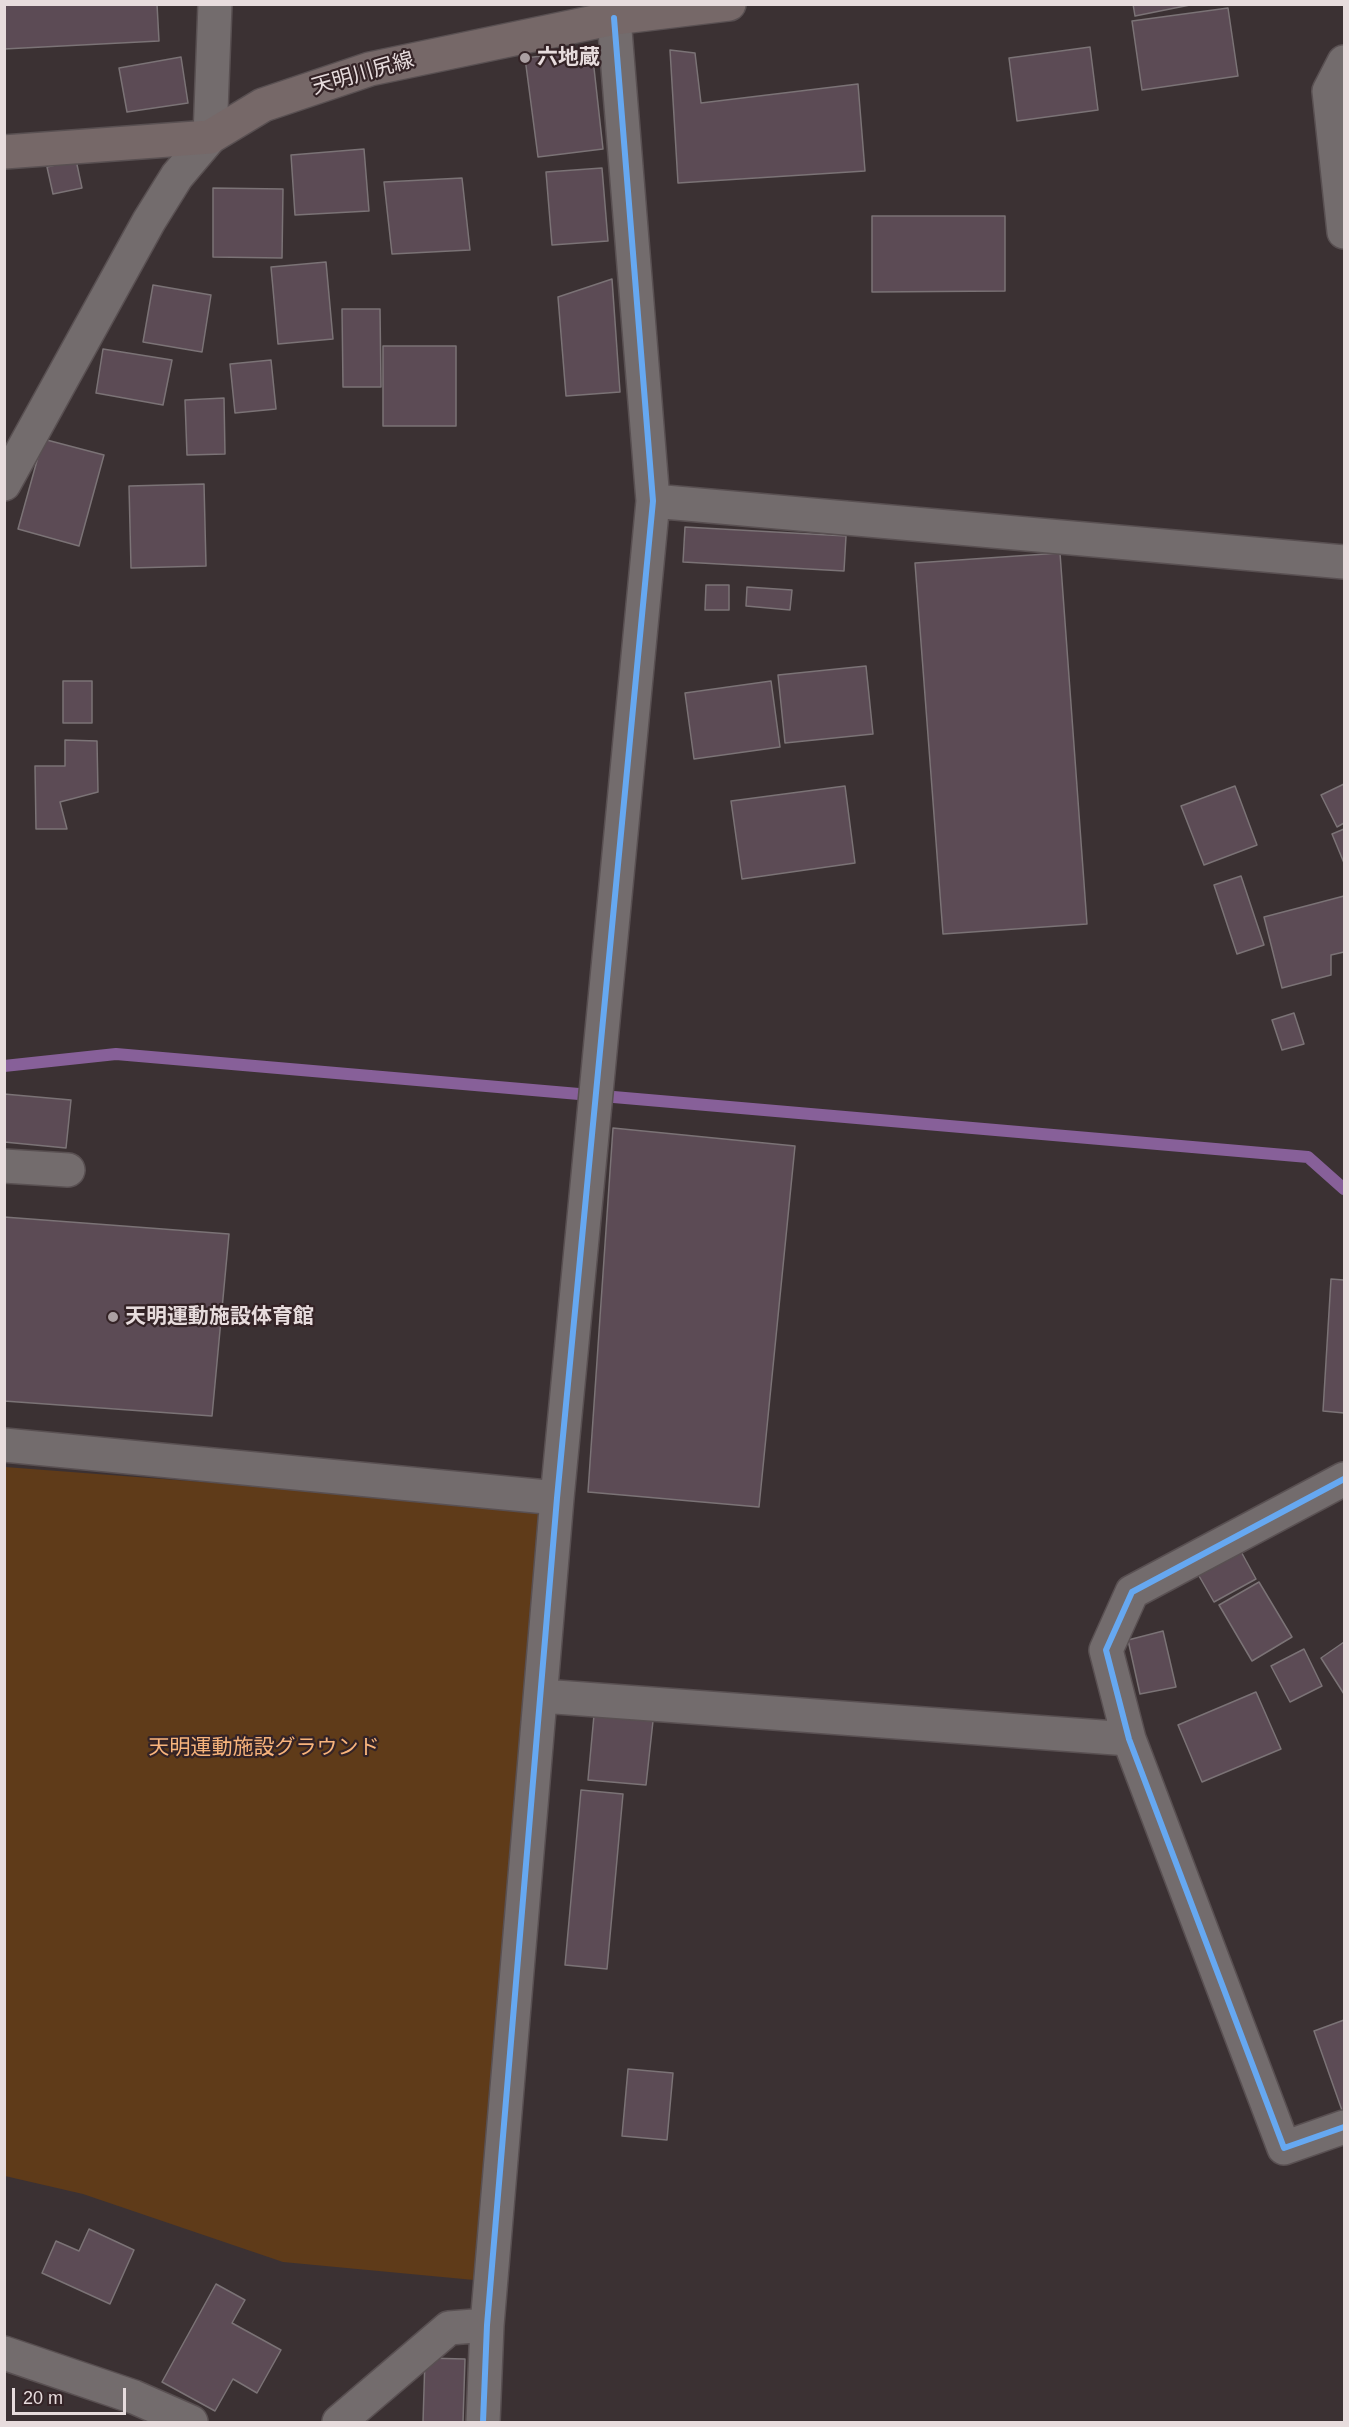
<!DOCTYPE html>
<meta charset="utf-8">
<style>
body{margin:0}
#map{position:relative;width:1349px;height:2427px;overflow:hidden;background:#3b3133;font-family:Helvetica,sans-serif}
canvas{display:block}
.frame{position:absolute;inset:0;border:6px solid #e7dcdd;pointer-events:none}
.scale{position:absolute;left:12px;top:2388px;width:114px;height:27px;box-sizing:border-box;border:3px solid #e7dcdd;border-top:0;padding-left:8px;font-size:18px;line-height:21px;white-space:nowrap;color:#e7dcdd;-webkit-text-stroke:4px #342326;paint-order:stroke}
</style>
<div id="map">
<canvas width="1349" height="2427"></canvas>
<div class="frame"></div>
<div class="scale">20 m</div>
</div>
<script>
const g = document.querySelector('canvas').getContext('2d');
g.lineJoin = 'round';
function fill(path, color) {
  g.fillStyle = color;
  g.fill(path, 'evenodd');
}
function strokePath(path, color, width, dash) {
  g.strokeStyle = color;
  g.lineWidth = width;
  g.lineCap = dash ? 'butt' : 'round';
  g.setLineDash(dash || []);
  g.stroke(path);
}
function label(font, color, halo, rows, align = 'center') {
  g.font = font + ' Helvetica,"Noto Sans JP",sans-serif';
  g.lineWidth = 4.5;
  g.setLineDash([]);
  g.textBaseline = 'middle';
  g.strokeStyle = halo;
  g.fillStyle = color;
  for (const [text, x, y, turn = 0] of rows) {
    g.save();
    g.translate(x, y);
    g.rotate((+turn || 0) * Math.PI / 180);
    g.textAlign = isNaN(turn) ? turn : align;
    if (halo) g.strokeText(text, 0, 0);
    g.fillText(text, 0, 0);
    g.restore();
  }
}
const green = new Path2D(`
 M5,1467L545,1508L474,2280L283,2262L83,2194L5,2176Z`);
const stream = new Path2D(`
 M4,1066L116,1054L1308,1157L1344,1189`);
const building = new Path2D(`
 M4,4H157L159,41L4,49Z
 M1133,4H1195L1135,16Z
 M1228,8L1238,76L1142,90L1132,21Z
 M1090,47L1098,110L1017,121L1009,58Z
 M592,50L603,149L538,157L525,58Z
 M670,50L695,53L701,103L858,84L865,171L678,183Z
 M181,57L188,103L127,112L119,68Z
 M364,149L369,211L295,215L291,155Z
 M76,160L82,188L53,194L47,167Z
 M602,168L608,241L552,245L546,172Z
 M462,178L470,250L392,254L384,182Z
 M213,188L283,189L282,258L213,257Z
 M872,216H1005V291L872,292Z
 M326,262L333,339L278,344L271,267Z
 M612,279L620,392L566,396L558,297Z
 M153,285L211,295L202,352L143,342Z
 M342,309H380L381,387H343Z
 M383,346H456V426H383Z
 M103,349L172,360L163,405L96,393Z
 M271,360L276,409L235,413L230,364Z
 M224,398L225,454L187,455L185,400Z
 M43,439L104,455L79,546L18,529Z
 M204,484L206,566L131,568L129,486Z
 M685,527L846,536L844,571L683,562Z
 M1060,553L1087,924L943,934L915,563Z
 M706,585H729V610H705Z
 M747,587L792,590L790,610L746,606Z
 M866,666L873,734L785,743L778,675Z
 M63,681H92V723H63Z
 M771,681L780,747L694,759L685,693Z
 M65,740L97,741L98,792L60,802L67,829H36L35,766H65Z
 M1344,784V823L1337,827L1321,795Z
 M845,786L855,863L742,879L731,801Z
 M1235,786L1257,845L1204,865L1181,806Z
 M1344,829V863L1332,834Z
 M1241,876L1264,945L1237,954L1214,885Z
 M1344,896V952L1331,955V975L1282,988L1264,917Z
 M1294,1013L1304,1044L1282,1050L1272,1020Z
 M4,1094L71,1100L66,1148L4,1142Z
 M613,1128L795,1146L759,1507L588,1492Z
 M4,1217L229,1234L212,1416L4,1401Z
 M1331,1279L1344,1280V1413L1323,1411Z
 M1238,1546L1256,1579L1214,1602L1195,1569Z
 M1259,1582L1292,1637L1252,1661L1219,1605Z
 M1163,1631L1176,1687L1140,1694L1128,1640Z
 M1344,1642V1694L1321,1658Z
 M1304,1649L1322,1686L1290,1702L1271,1666Z
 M1256,1692L1281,1749L1202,1782L1178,1725Z
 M594,1715L653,1721L646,1785L588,1780Z
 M581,1790L623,1794L607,1969L565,1965Z
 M1344,2020V2116L1314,2031Z
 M628,2069L673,2073L667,2140L622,2136Z
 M89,2229L134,2250L110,2304L42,2273L56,2241L79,2251Z
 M216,2284L245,2300L232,2323L281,2350L257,2393L233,2379L215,2411L162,2382Z
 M425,2358L465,2359L463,2422H423Z`);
const minor = new Path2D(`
 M1344,62L1329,91L1344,232
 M4,484L149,221L177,176L210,137L215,4
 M653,501L1344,562
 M4,1166L68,1170
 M4,1445L557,1498
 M1344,1479L1132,1592L1106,1650L1129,1739L1284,2148L1344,2127
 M542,1696L1129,1739
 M4,2353L134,2397L191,2422
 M339,2422L449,2328L487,2325
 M483,2422L487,2325L557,1498L653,501L614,18`);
const major = new Path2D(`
 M4,152L210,137L263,105L370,69L614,18L729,4`);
const cycleway = new Path2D(`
 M1344,1479L1132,1592L1106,1650L1129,1739L1284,2148L1344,2127
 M483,2422L487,2325L557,1498L653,501L614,18`);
const markers = [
 [525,58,6,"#aba0a2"],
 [113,1317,6,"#aba0a2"]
];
const poiNames = [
 ["六地蔵",537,58],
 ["天明運動施設体育館",125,1317]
];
const streetNames = [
 ["天明川尻線",363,74,-16]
];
const parkNames = [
 ["天明運動施設グラウンド",264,1748]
];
fill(green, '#5f3b19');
strokePath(stream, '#876099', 12);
fill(building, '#5c4b55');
strokePath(building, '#7b7376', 1.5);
strokePath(minor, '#595052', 36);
strokePath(major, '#595052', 36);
strokePath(minor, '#736c6d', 33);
strokePath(major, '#766868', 33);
strokePath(cycleway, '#66a8f1', 6);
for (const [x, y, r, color] of markers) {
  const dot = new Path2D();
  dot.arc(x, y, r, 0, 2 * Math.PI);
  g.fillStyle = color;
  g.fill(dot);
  strokePath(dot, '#342326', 2);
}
label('bold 21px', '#e7dcdd', '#342326', poiNames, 'left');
label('21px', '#e7dcdd', '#342326', streetNames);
label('21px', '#f8b47c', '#342326', parkNames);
</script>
